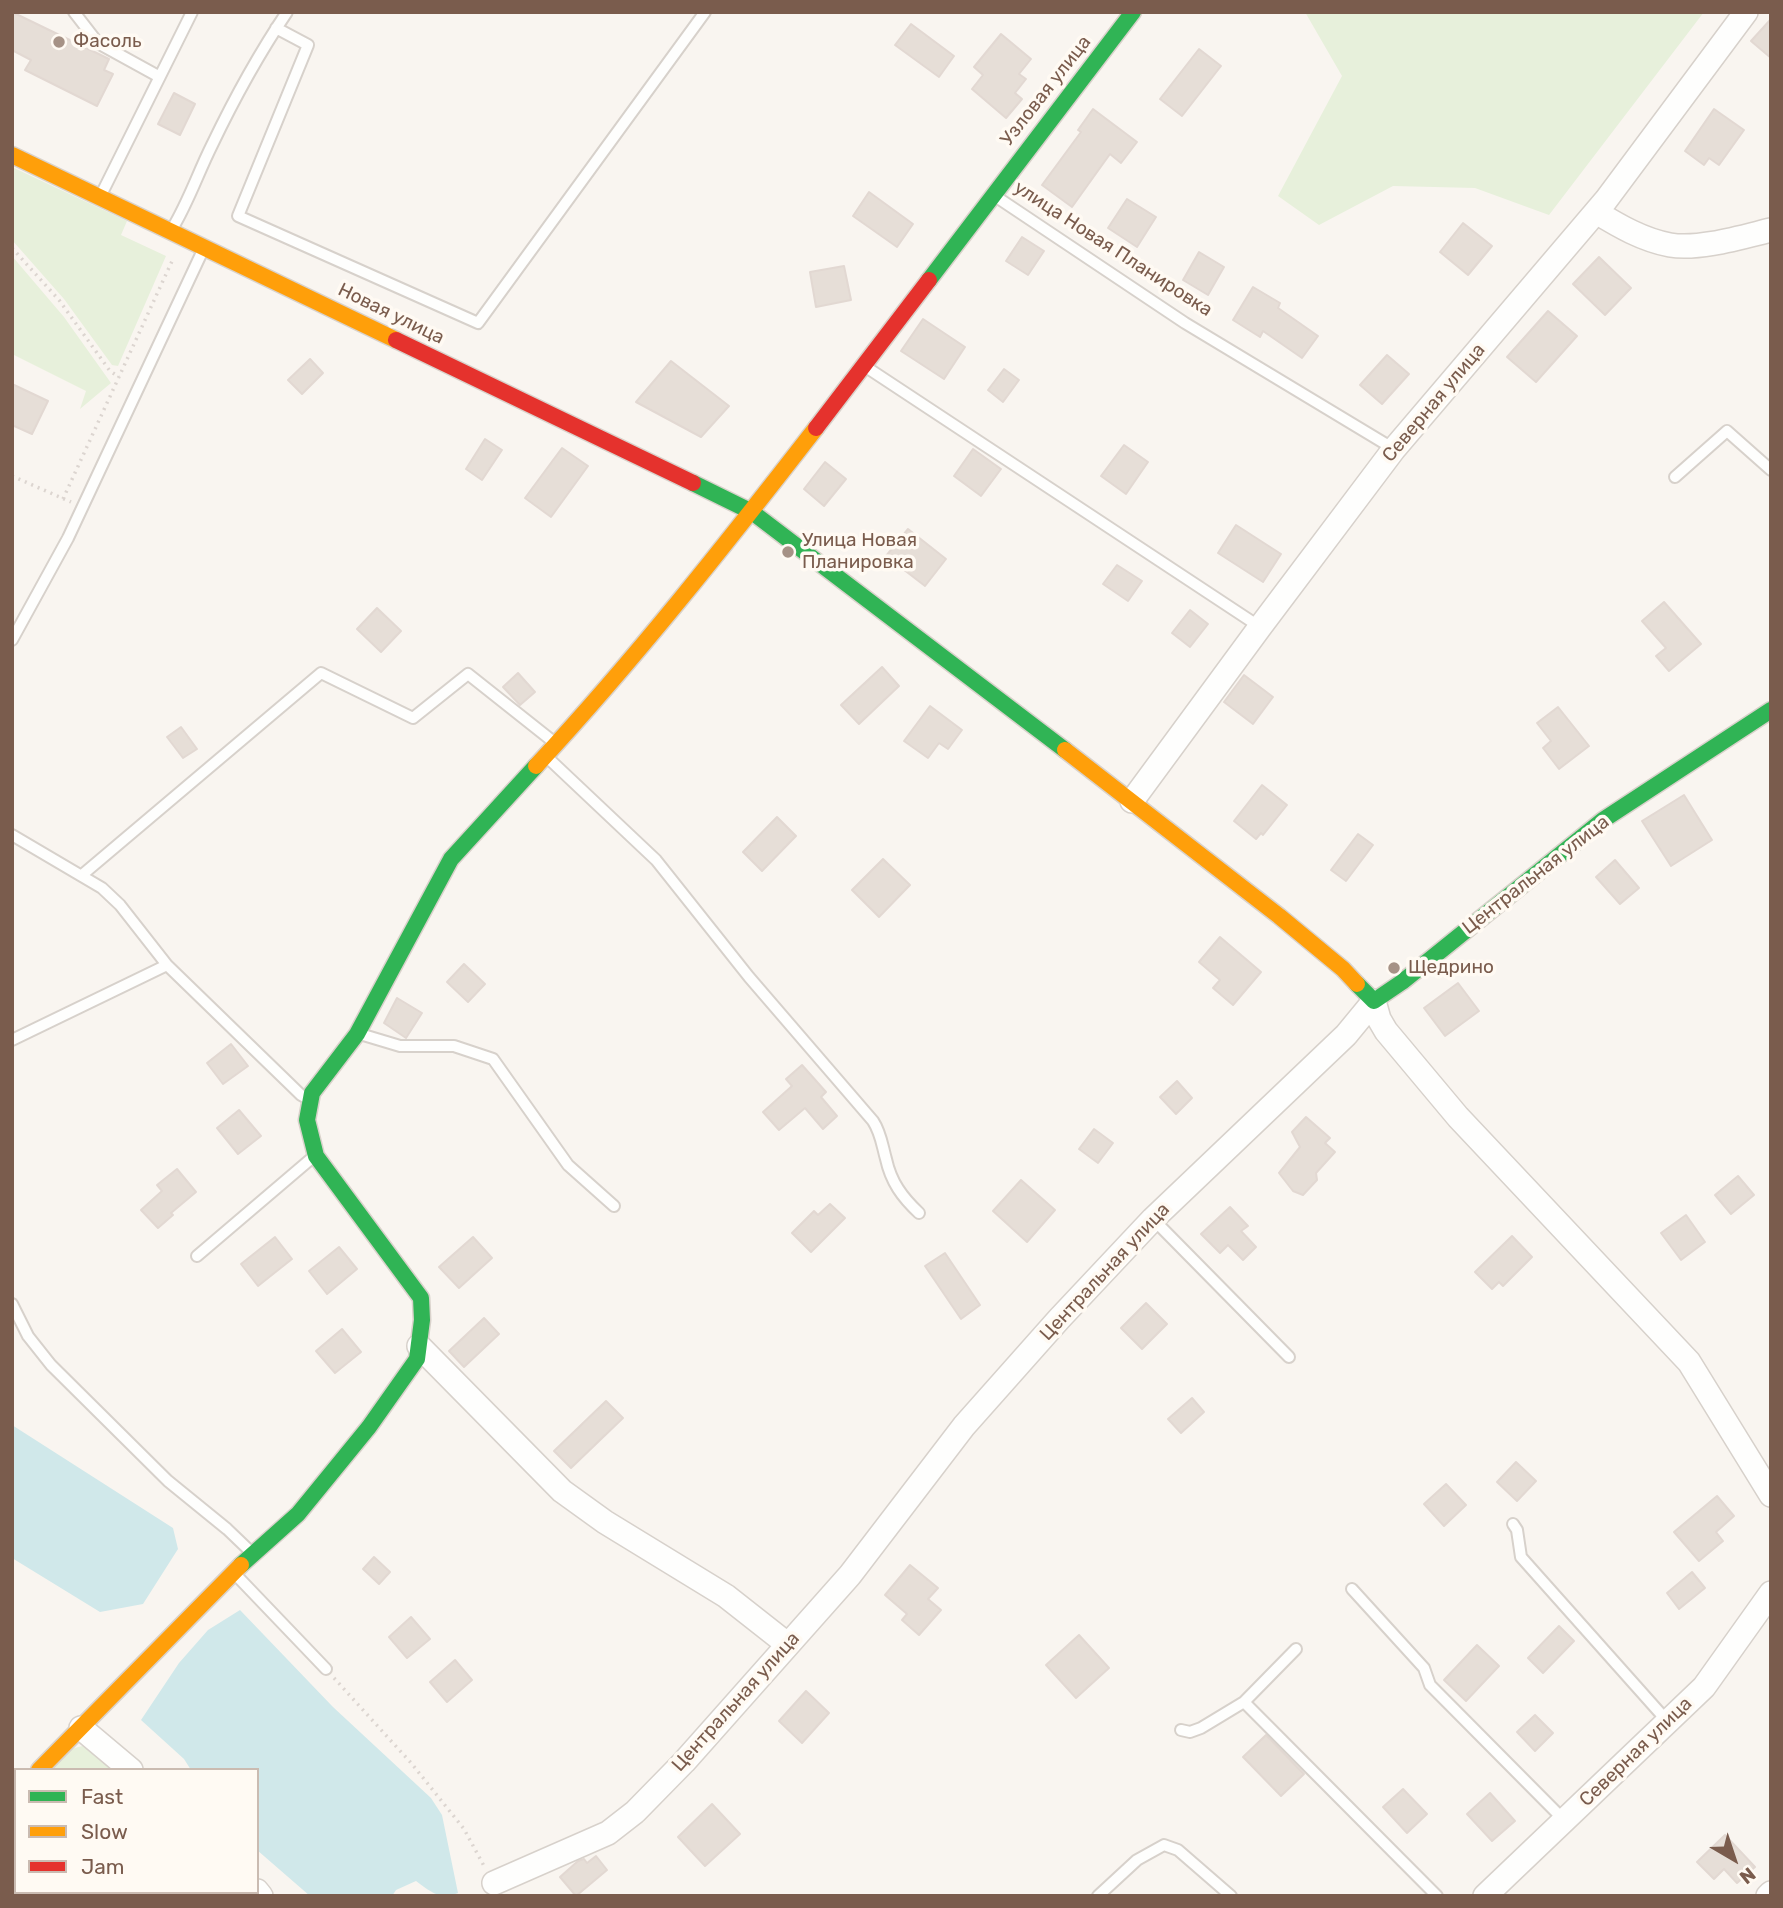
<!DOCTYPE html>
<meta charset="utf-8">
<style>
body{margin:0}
#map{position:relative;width:1783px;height:1908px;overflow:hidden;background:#f9f5f0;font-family:Rubik,sans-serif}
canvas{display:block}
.frame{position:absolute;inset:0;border:14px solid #7a5c4d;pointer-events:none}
.legend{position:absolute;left:14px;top:1768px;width:245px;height:126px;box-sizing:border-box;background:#fffaf3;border:2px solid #cabbb1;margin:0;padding:9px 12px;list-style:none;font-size:21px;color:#7a5c4d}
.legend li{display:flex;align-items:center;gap:14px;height:35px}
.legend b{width:35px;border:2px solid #cabbb1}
.north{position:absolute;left:1699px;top:1824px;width:70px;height:70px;-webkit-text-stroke:5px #fffaf3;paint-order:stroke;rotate:141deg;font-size:19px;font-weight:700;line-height:28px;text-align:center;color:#7a5c4d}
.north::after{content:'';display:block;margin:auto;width:24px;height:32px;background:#7a5c4d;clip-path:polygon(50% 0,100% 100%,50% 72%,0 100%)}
</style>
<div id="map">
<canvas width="1783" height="1908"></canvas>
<div class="frame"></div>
<ul class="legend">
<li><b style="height:9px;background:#30b455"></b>Fast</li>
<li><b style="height:9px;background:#ff9f0a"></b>Slow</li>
<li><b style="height:9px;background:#e5322d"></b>Jam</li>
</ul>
<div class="north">N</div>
</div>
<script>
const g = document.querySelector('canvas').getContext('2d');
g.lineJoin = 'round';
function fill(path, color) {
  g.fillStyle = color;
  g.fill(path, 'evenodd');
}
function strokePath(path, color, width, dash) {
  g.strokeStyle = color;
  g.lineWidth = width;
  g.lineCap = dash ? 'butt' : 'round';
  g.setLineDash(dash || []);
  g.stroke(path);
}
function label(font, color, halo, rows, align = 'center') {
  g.font = font + ' Rubik,sans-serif';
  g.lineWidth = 7;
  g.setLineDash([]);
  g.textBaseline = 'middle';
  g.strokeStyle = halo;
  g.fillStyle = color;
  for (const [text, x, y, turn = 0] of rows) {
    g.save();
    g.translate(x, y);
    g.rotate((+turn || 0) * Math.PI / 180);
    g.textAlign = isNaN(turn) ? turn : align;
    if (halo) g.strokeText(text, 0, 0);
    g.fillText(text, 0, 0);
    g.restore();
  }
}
const green = new Path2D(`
 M1305,12H1704L1549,215L1475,188L1393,186L1319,225L1278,196L1342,76Z
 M12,167L127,221L121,235L166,256L118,366L112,365L64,299L12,240Z
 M12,256L64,317L111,383L80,409L86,391L12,354Z
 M90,1744L117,1770H52L71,1749Z
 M16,1809V1892H246L250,1896H12V1813Z`);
const water = new Path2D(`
 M12,1425L173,1528L178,1549L143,1604L100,1612L12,1558Z
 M240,1610L333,1707L431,1798L442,1815L458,1893C439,1900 431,1892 416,1881L396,1890L392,1896H310L257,1850V1770H191L184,1759L141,1720L179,1663L208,1630Z`);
const building = new Path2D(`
 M12,12L109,59L104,70L113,74L97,106L25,70L31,60L12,50Z
 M1771,19V58L1751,41Z
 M911,24L954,56L939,77L895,45Z
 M1001,34L1031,59L1019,74L1026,79L1015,93L1022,99L1006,118L972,89L983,75L974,67Z
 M1199,49L1221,66L1182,116L1160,99Z
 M174,93L195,104L180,135L158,124Z
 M1093,109L1137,142L1121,163L1110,154L1072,207L1042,185L1081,132L1078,130Z
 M1714,109L1744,130L1719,165L1709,158L1704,165L1685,151Z
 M869,192L913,224L897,247L853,216Z
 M1127,199L1156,217L1137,247L1108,228Z
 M1463,223L1492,246L1468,275L1440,252Z
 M1022,237L1044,251L1028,275L1006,261Z
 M1199,252L1224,267L1208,295L1183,280Z
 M1599,257L1631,288L1605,315L1573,284Z
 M844,266L851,300L816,307L810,272Z
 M1253,287L1280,303L1278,308L1318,336L1302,358L1263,331L1260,337L1233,320Z
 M1548,311L1577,336L1536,382L1507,357Z
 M923,319L965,347L944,379L901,351Z
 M1387,355L1409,374L1382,404L1360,385Z
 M310,359L323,373L302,394L288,380Z
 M671,361L729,406L701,437L636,402Z
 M1004,369L1019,380L1003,402L988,390Z
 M12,384L48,401L32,434L12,425Z
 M485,439L502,450L482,480L466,469Z
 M1124,445L1148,462L1126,494L1101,476Z
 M562,448L588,466L551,517L525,498Z
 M973,449L1001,469L981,496L954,476Z
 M825,462L846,479L824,506L804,489Z
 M1236,525L1281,554L1263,582L1218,553Z
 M908,529L946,559L925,586L886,556Z
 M1117,565L1142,581L1128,601L1103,584Z
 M1664,602L1701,644L1669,671L1656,656L1666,648L1642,621Z
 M377,608L401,631L381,652L357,629Z
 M1190,610L1208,624L1190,647L1172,633Z
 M882,667L899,686L859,724L841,705Z
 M518,673L535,692L520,705L503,687Z
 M1244,675L1273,697L1253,724L1224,702Z
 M930,706L962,730L948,749L939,743L928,758L904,741Z
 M1558,707L1589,746L1559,769L1543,748L1551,741L1537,723Z
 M181,727L197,749L183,758L167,737Z
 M1262,785L1287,805L1263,835L1261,833L1256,839L1234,821Z
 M1684,795L1712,840L1671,866L1642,821Z
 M777,817L796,836L762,871L743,852Z
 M1358,834L1373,845L1346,881L1331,870Z
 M883,859L910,885L879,917L852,890Z
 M1615,860L1639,888L1620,904L1596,877Z
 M1220,937L1261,972L1233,1005L1213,988L1220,980L1199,962Z
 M464,964L485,984L468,1002L447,982Z
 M1458,983L1479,1011L1445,1036L1424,1008Z
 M397,998L422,1013L406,1038L384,1023Z
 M231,1044L248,1066L223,1084L207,1063Z
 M802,1065L826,1092L821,1097L837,1116L823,1129L805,1108L779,1130L763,1112L792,1086L786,1079Z
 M1177,1081L1192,1098L1176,1114L1160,1097Z
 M239,1110L261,1136L238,1154L217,1128Z
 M1306,1117L1330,1138L1325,1143L1335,1152L1316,1173L1317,1180L1303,1195L1293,1191L1279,1173L1300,1147L1292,1132Z
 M1094,1129L1113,1143L1098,1163L1079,1149Z
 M177,1169L196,1192L171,1213L173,1215L158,1228L141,1210L162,1191L157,1185Z
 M1738,1176L1754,1195L1731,1214L1715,1195Z
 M1021,1180L1055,1210L1027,1242L993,1211Z
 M830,1204L845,1218L811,1252L792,1233L814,1211L818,1215Z
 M1230,1207L1248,1226L1241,1231L1256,1247L1243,1260L1228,1245L1220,1253L1201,1234Z
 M1686,1215L1705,1242L1681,1260L1661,1233Z
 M1512,1236L1532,1257L1503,1286L1499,1282L1492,1289L1475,1272Z
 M275,1237L292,1259L258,1286L241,1264Z
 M473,1237L492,1258L459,1288L439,1267Z
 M339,1247L357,1269L327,1294L309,1271Z
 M945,1253L980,1305L961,1319L925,1266Z
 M1146,1303L1167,1324L1142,1349L1121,1328Z
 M484,1318L499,1334L464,1367L449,1351Z
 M342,1329L361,1352L335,1373L316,1351Z
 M1192,1398L1204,1412L1181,1433L1168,1419Z
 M606,1401L623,1418L571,1468L554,1451Z
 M1516,1462L1536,1481L1517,1501L1497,1482Z
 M1446,1484L1466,1505L1444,1526L1424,1504Z
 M1717,1496L1734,1516L1716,1532L1723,1541L1699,1561L1674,1532Z
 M374,1557L390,1572L379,1584L363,1569Z
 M910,1565L938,1588L928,1599L941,1610L919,1635L902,1620L907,1614L885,1595Z
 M1692,1572L1705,1588L1679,1609L1667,1593Z
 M411,1617L430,1639L407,1658L389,1637Z
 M1559,1626L1574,1641L1543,1673L1528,1658Z
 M1079,1635L1109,1668L1076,1698L1046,1665Z
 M1477,1645L1499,1666L1466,1701L1444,1680Z
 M455,1660L472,1680L447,1702L430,1682Z
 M806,1691L829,1713L802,1743L779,1721Z
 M1535,1715L1553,1733L1535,1751L1517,1732Z
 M1266,1735L1304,1774L1281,1796L1243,1757Z
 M1403,1789L1427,1814L1407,1833L1383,1807Z
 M1490,1793L1515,1821L1492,1841L1467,1814Z
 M712,1804L740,1834L705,1866L678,1837Z
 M1725,1835L1755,1867L1737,1883L1724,1869L1714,1879L1697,1862Z
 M596,1856L607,1870L576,1896L560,1877L578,1861L584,1859L587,1863Z`);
const path = new Path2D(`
 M12,248L59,300L110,371L119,377
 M12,476L71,502
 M63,499L173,259
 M334,1678L412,1764L464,1829L484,1866`);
const lane = new Path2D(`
 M74,12L98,43L158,76
 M276,28L308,45L238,216L478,323L705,12
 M101,195L192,12
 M995,196L1185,323L1394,449
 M172,229C188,203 198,173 212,145C234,99 258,55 287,12
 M866,367L1260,627
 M1675,477L1727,431L1771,470
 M12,640L68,538L203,250
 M549,759L656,860L749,977L873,1121C881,1133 882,1145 886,1159C891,1182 902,1197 919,1213
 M12,835L102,888L120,905L167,965L301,1095L308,1099
 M82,875L321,673L413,718L468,674L555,743
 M360,1034L400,1046H454L493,1059L568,1165L614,1206
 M12,1040L167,965
 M1153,1219L1289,1357
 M197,1256L312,1158
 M12,1304L28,1336L51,1365L168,1481L227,1529L251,1552
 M1513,1524L1517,1530L1521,1557L1668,1722
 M236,1575L326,1669
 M1352,1589L1424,1668L1430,1685L1564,1820
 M1244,1702L1437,1896
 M1181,1730L1190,1732L1201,1728L1244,1702L1296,1649
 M202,1896L205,1892
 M1098,1896L1137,1860L1164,1845L1178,1850L1231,1896`);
const street = new Path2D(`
 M1596,212C1619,226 1643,240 1670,245C1699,250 1742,237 1771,230
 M1132,801L1260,627L1394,449L1606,200L1746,12
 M1374,1001L1379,1019L1386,1031L1458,1117L1689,1362L1771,1495
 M419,1346L562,1491L605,1522L726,1596L787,1644
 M81,1728L131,1770
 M12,1796L16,1792
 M494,1883L608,1833L635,1812L684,1762L850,1575L964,1426L1059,1319L1153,1219L1346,1035L1374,1001
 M257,1891L261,1896
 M1485,1896L1704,1687L1771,1593
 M1768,1896L1771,1893`);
const fast = new Path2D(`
 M929,280L1133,12
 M693,483L752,512L1065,750
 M1357,984L1374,1001L1402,982L1603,820L1771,710
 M241,1565L298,1514L369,1427L417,1359L422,1320L421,1298L316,1156L307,1120L312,1093L357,1034L451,859L536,766`);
const slow = new Path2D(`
 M12,155L396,340
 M1065,750L1279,916L1343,969L1357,984
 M536,766C636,658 726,544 816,428
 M39,1770L241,1565`);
const jam = new Path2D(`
 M396,340L693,483
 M816,428L929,280`);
const markers = [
 [59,42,7,"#a69286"],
 [788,552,7,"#a69286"],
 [1394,968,7,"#a69286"]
];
const poiNames = [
 ["Фасоль",73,42],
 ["Улица Новая",802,541],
 ["Планировка",802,563],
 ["Щедрино",1408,968]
];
const streetNames = [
 ["Узловая улица",1046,91,-52],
 ["улица Новая Планировка",1113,249,33],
 ["Новая улица",391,314,26],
 ["Северная улица",1434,403,-50],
 ["Центральная улица",1536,875,-38],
 ["Центральная улица",1105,1272,-47],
 ["Центральная улица",736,1702,-48],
 ["Северная улица",1636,1752,-44]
];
fill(green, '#e7f0db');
fill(water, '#d0e8ea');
fill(building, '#e6ded7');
strokePath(building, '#e2d8d2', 2);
strokePath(lane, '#d7d1cb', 14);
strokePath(street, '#d7d1cb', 26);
strokePath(fast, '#d9d2cb', 19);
strokePath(slow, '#d9d2cb', 19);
strokePath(jam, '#d9d2cb', 19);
strokePath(path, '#dcd5d0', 3.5, [2, 5]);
strokePath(lane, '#fefefd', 10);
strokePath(street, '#fefefd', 23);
strokePath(fast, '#30b455', 16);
strokePath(slow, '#ff9f0a', 16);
strokePath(jam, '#e5322d', 16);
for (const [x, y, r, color] of markers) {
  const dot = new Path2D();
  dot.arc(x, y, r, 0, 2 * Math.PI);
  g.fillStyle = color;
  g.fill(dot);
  strokePath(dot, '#fffaf3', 2.5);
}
label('19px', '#7a5c4d', '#fffaf3', poiNames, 'left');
label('19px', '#7a5c4d', '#fffaf3', streetNames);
</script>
